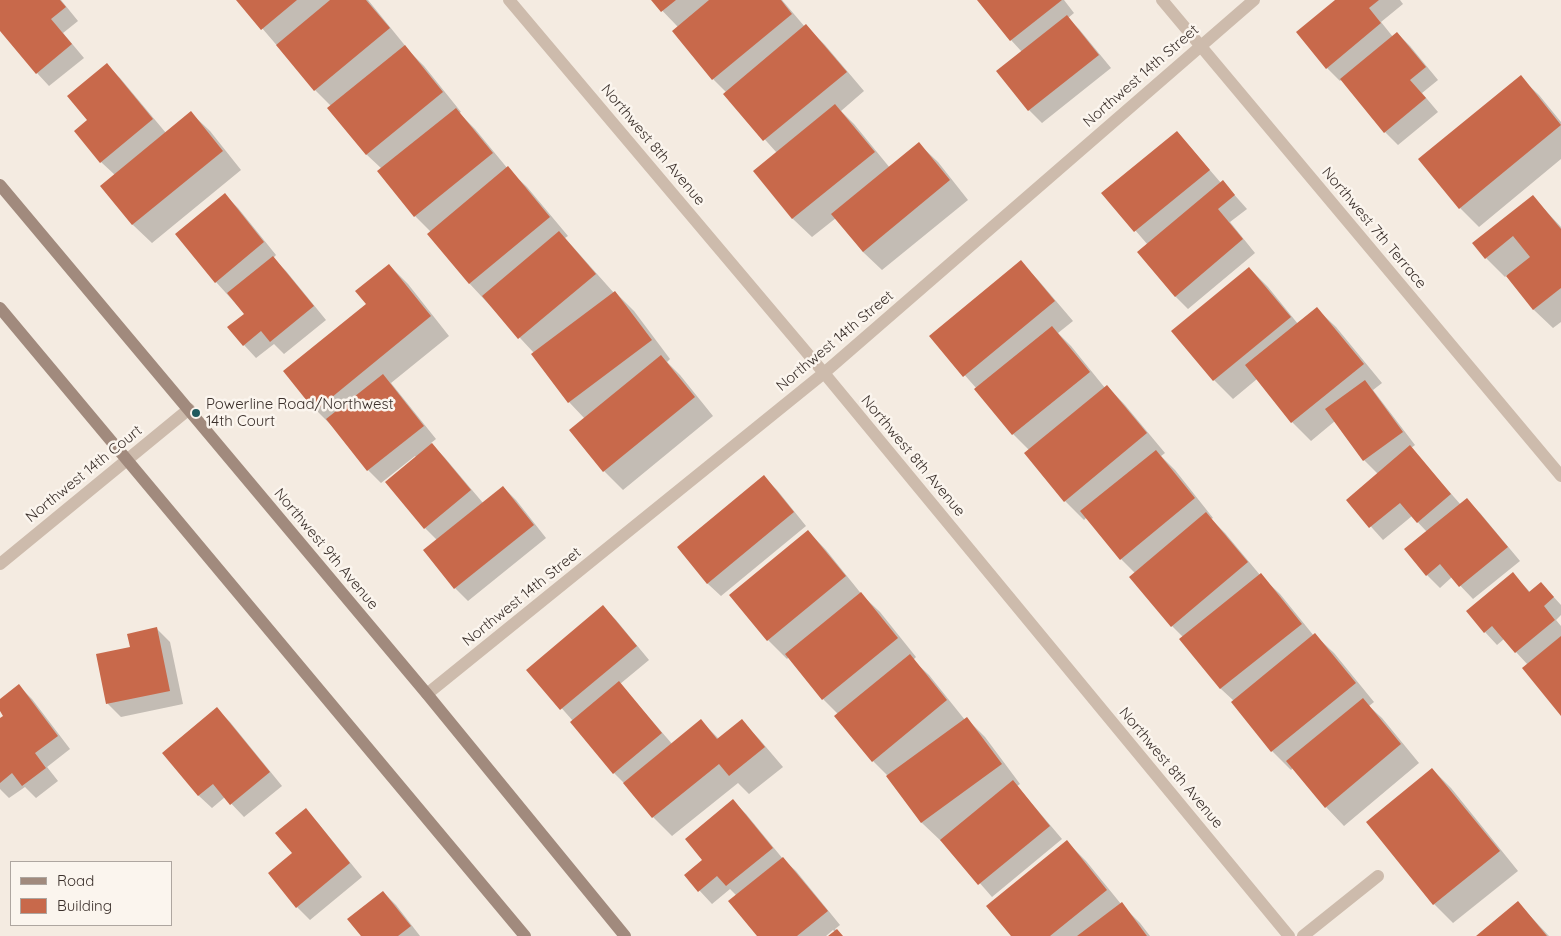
<!DOCTYPE html>
<style>
body{margin:0}
#map{position:relative;width:1561px;height:936px;overflow:hidden;background:#f4ebe1;font-family:Quicksand,sans-serif}
canvas{display:block}
.legend{position:absolute;left:10px;top:861px;width:162px;height:65px;box-sizing:border-box;background:#fbf5ee;border:1px solid #aea6a0;margin:0;padding:6px 9px;list-style:none;font-size:15px;color:#3b302b}
.legend li{display:flex;align-items:center;gap:10px;height:25px}
.legend b{width:25px;border:1px solid #aea6a0}
</style>
<div id="map">
<canvas width="1561" height="936"></canvas>
<ul class="legend">
<li><b style="height:6px;background:#a18a7d"></b>Road</li>
<li><b style="height:14px;background:#c8694b"></b>Building</li>
</ul>
</div>
<script>
const g = document.querySelector('canvas').getContext('2d');
g.lineJoin = 'round';
function fill(path, color) {
  g.fillStyle = color;
  g.fill(path, 'evenodd');
}
function strokePath(path, color, width, dash) {
  g.strokeStyle = color;
  g.lineWidth = width;
  g.lineCap = dash ? 'butt' : 'round';
  g.setLineDash(dash || []);
  g.stroke(path);
}
function label(font, color, halo, rows, align = 'center') {
  g.font = font + ' Quicksand,sans-serif';
  g.lineWidth = 5;
  g.setLineDash([]);
  g.textBaseline = 'middle';
  g.strokeStyle = halo;
  g.fillStyle = color;
  for (const [text, x, y, turn = 0] of rows) {
    g.save();
    g.translate(x, y);
    g.rotate((+turn || 0) * Math.PI / 180);
    g.textAlign = isNaN(turn) ? turn : align;
    if (halo) g.strokeText(text, 0, 0);
    g.fillText(text, 0, 0);
    g.restore();
  }
}
const shadow = new Path2D(`
 M0,0H61L78,21L63,33L84,58L49,86L37,73L0,29Z
 M238,0H368L407,48H406L424,66L461,112L459,113L475,129L508,169L527,187L568,236L565,238L614,293L615,292L634,311L670,359L667,362L680,375L713,416L623,490L604,471L571,430L585,419L569,402L533,354L534,353L469,283L431,232L415,216L382,169L366,154L331,106L315,90Z
 M652,0H782L805,27L806,26L825,45L864,91L841,111L854,124L890,168L919,144L938,162L968,200L882,270L863,252L836,218L812,237L793,219L754,171L777,153L724,94L726,92L713,79L678,27Z
 M979,0H1064L1074,13L1068,18L1079,29L1111,68L1042,123L1029,110L998,71L1022,52L1011,40Z
 M1337,0H1400L1403,4L1381,22L1393,37L1397,33L1410,46L1438,80L1422,93L1438,112L1398,145L1385,132L1342,79L1340,81L1327,68Z
 M107,65L120,78L166,133L191,113L210,131L241,170L152,243L133,225L101,186L115,175L101,162L89,120Z
 M1520,77L1539,95L1561,122V159L1479,227L1460,208Z
 M1177,132L1221,183L1223,182L1247,209L1230,222L1255,253L1188,309L1175,296L1148,245L1103,193Z
 M225,195L238,208L276,255L273,258L286,271L326,320L284,354L274,344L256,358L244,345L245,314L216,282Z
 M1532,196L1561,227V322L1553,328L1534,310L1507,275L1505,277L1486,258Z
 M1021,262L1039,281L1073,321L1058,333L1071,346L1105,388L1107,386L1125,405L1165,453L1161,456L1175,470L1213,518L1211,519L1225,533L1260,575L1280,594L1314,636L1315,635L1334,653L1374,702L1369,706L1382,718L1419,763L1344,826L1326,807L1293,768L1291,770L1272,751L1234,701L1221,689L1181,639L1183,637L1172,626L1135,573L1121,559L1087,517L1084,520L1065,501L1029,450L1013,434L977,389L931,337Z
 M389,265L408,284L449,336L391,383L436,439L431,443L445,458L483,503L503,487L516,500L546,538L468,601L455,588L437,540L425,528L417,458L415,456L381,483L368,470L335,429L316,410L367,304Z
 M1249,268L1268,287L1298,324L1317,309L1336,327L1382,383L1373,390L1415,445L1411,448L1461,505L1467,500L1480,513L1520,561L1473,599L1452,577L1440,588L1427,575V532L1412,516L1383,540L1347,500L1378,474L1364,460L1335,421L1311,441L1292,422L1257,379L1233,399L1214,380Z
 M764,477L777,490L806,526L721,596L708,584L678,547Z
 M808,531L826,550L863,596L880,612L916,657L913,660L929,675L965,720L966,718L985,737L1020,784L1017,786L1062,839L992,897L943,841H941L922,823L888,776L873,761L836,716L838,714L823,699L789,657L787,659L768,640L731,595Z
 M1513,574L1530,592L1541,583L1561,605V615L1556,620L1561,626V714L1528,665L1504,639L1497,645L1485,632Z
 M603,607L616,620L649,660L620,684L673,745L701,721L719,739L742,721L760,740L783,767L749,794L738,783L672,836L653,817L627,786L614,773L573,721L528,670Z
 M157,629L170,642L183,704L121,717L108,704L98,655L131,648Z
 M19,686L32,699L70,749L47,767L58,781L36,798L25,787L9,798L0,789V720L5,716L0,709V700Z
 M217,709L230,722L282,786L244,817L225,797L212,808L199,796L164,753Z
 M1432,769L1451,788L1518,871L1453,923L1434,904L1368,822Z
 M733,801L746,814L783,859L796,871L840,925L835,929L842,936H829L835,932L833,930L826,936H758L737,896L730,889L712,904L685,875L704,860Z
 M306,810L318,823L362,877L310,920L297,907L294,853Z
 M1067,842L1086,861L1121,904L1140,923L1150,936H1012Z
 M383,892L396,905L420,936H362Z
 M1518,903L1549,936H1478Z`);
const building = new Path2D(`
 M0,0H60L66,7L51,19L72,44L36,74L0,31Z
 M236,0H297L261,30Z
 M330,0H366L390,28L314,91L276,45Z
 M651,0H676L661,12Z
 M709,0H781L792,14L712,80L672,31Z
 M977,0H1062L1010,41Z
 M1335,0H1379L1369,8L1381,23L1326,69L1296,32Z
 M1067,15L1099,55L1028,111L996,71Z
 M806,24L847,72L763,141L723,94Z
 M1397,32L1426,67L1410,80L1426,98L1384,133L1340,79Z
 M405,45L443,92L366,155L327,108Z
 M107,63L153,119L100,163L74,131L87,120L67,96Z
 M1521,75L1561,125L1459,209L1418,159Z
 M835,104L875,152L792,219L753,171Z
 M456,108L493,153L414,217L377,171Z
 M191,111L223,151L132,225L100,186Z
 M1177,131L1210,170L1134,232L1101,193Z
 M919,142L950,180L863,252L831,214Z
 M508,166L550,217L469,284L427,234Z
 M1223,180L1235,195L1218,209L1243,239L1175,297L1137,252Z
 M225,193L264,242L215,283L175,234Z
 M1533,195L1561,229V288L1533,310L1506,276L1530,257L1513,236L1485,259L1472,243Z
 M559,231L596,274L518,339L482,296Z
 M273,256L314,306L270,342L261,331L243,346L227,327L244,314L227,293Z
 M1021,260L1055,301L963,377L929,336Z
 M389,264L431,316L315,411L283,371L366,304L355,291Z
 M1249,267L1291,317L1213,381L1171,331Z
 M615,291L652,340L568,403L531,354Z
 M1317,307L1364,364L1291,423L1245,365Z
 M1052,326L1090,372L1012,435L974,389Z
 M661,355L695,397L603,472L569,430Z
 M383,374L424,426L367,471L326,419Z
 M1365,380L1403,432L1363,461L1325,409Z
 M1107,385L1147,433L1064,502L1024,453Z
 M432,443L471,490L424,529L385,482Z
 M1410,445L1451,494L1417,523L1400,503L1369,528L1346,500Z
 M1156,450L1195,498L1120,560L1080,511Z
 M764,475L794,512L707,584L677,547Z
 M503,486L534,525L454,589L423,550Z
 M1467,498L1508,547L1459,587L1440,564L1426,576L1404,549Z
 M1206,512L1248,562L1171,627L1129,577Z
 M808,530L846,576L767,641L729,595Z
 M1513,572L1529,592L1541,582L1554,597L1544,606L1555,620L1515,653L1492,626L1484,633L1466,611Z
 M1261,573L1302,624L1220,689L1179,639Z
 M861,592L898,638L822,700L785,654Z
 M603,605L637,646L560,710L526,670Z
 M157,627L170,691L106,704L96,654L130,647L127,634Z
 M1315,633L1356,683L1271,752L1231,702Z
 M1561,636V716L1522,668Z
 M910,654L947,700L872,762L834,716Z
 M619,681L662,733L613,774L570,722Z
 M19,684L58,736L35,753L46,768L22,786L12,773L0,783V718L3,716L0,711V699Z
 M1363,698L1401,744L1325,808L1286,761Z
 M217,707L270,772L230,805L213,784L198,796L162,753Z
 M967,717L1002,764L921,823L886,776Z
 M701,719L717,739L742,719L765,747L729,776L719,764L652,818L623,783Z
 M1432,768L1500,851L1433,905L1366,822Z
 M1013,780L1050,826L978,885L940,840Z
 M733,799L773,848L726,886L717,876L698,892L684,875L702,860L685,839Z
 M306,808L350,863L296,908L268,873L292,853L275,833Z
 M1067,840L1107,890L1050,936H1011L986,906Z
 M783,857L828,911L797,936H757L728,901Z
 M383,891L411,926L398,936H361L347,919Z
 M1518,901L1547,936H1476Z
 M1122,902L1147,936H1077Z
 M837,929L843,936H828Z`);
const lane = new Path2D(`
 M1303,936L1378,876`);
const street = new Path2D(`
 M509,0L824,373L1289,936
 M1162,0L1561,476
 M0,564L189,409
 M427,694L824,373L1254,0`);
const secondary = new Path2D(`
 M0,185L427,694L625,936
 M0,308L525,936`);
const markers = [
 [196,413,5,"#1f5a5e"]
];
const streetNames = [
 ["Northwest 14th Street",1141,76,-41],
 ["Northwest 8th Avenue",653,145,50],
 ["Northwest 7th Terrace",1374,228,50],
 ["Northwest 14th Street",835,341,-40],
 ["Northwest 8th Avenue",913,456,50],
 ["Northwest 14th Court",84,474,-39],
 ["Northwest 9th Avenue",326,549,50],
 ["Northwest 14th Street",522,597,-39],
 ["Northwest 8th Avenue",1171,768,50]
];
const poiNames = [
 ["Powerline Road/Northwest",206,404],
 ["14th Court",206,421]
];
fill(shadow, '#0003');
fill(building, '#c8694b');
strokePath(lane, '#cdbbac', 12);
strokePath(street, '#cdbbac', 12);
strokePath(secondary, '#a18a7d', 12);
for (const [x, y, r, color] of markers) {
  const dot = new Path2D();
  dot.arc(x, y, r, 0, 2 * Math.PI);
  g.fillStyle = color;
  g.fill(dot);
  strokePath(dot, '#fbf5ee', 2);
}
label('15px', '#3b302b', '#fbf5ee', streetNames);
label('15px', '#3b302b', '#fbf5ee', poiNames, 'left');
</script>
